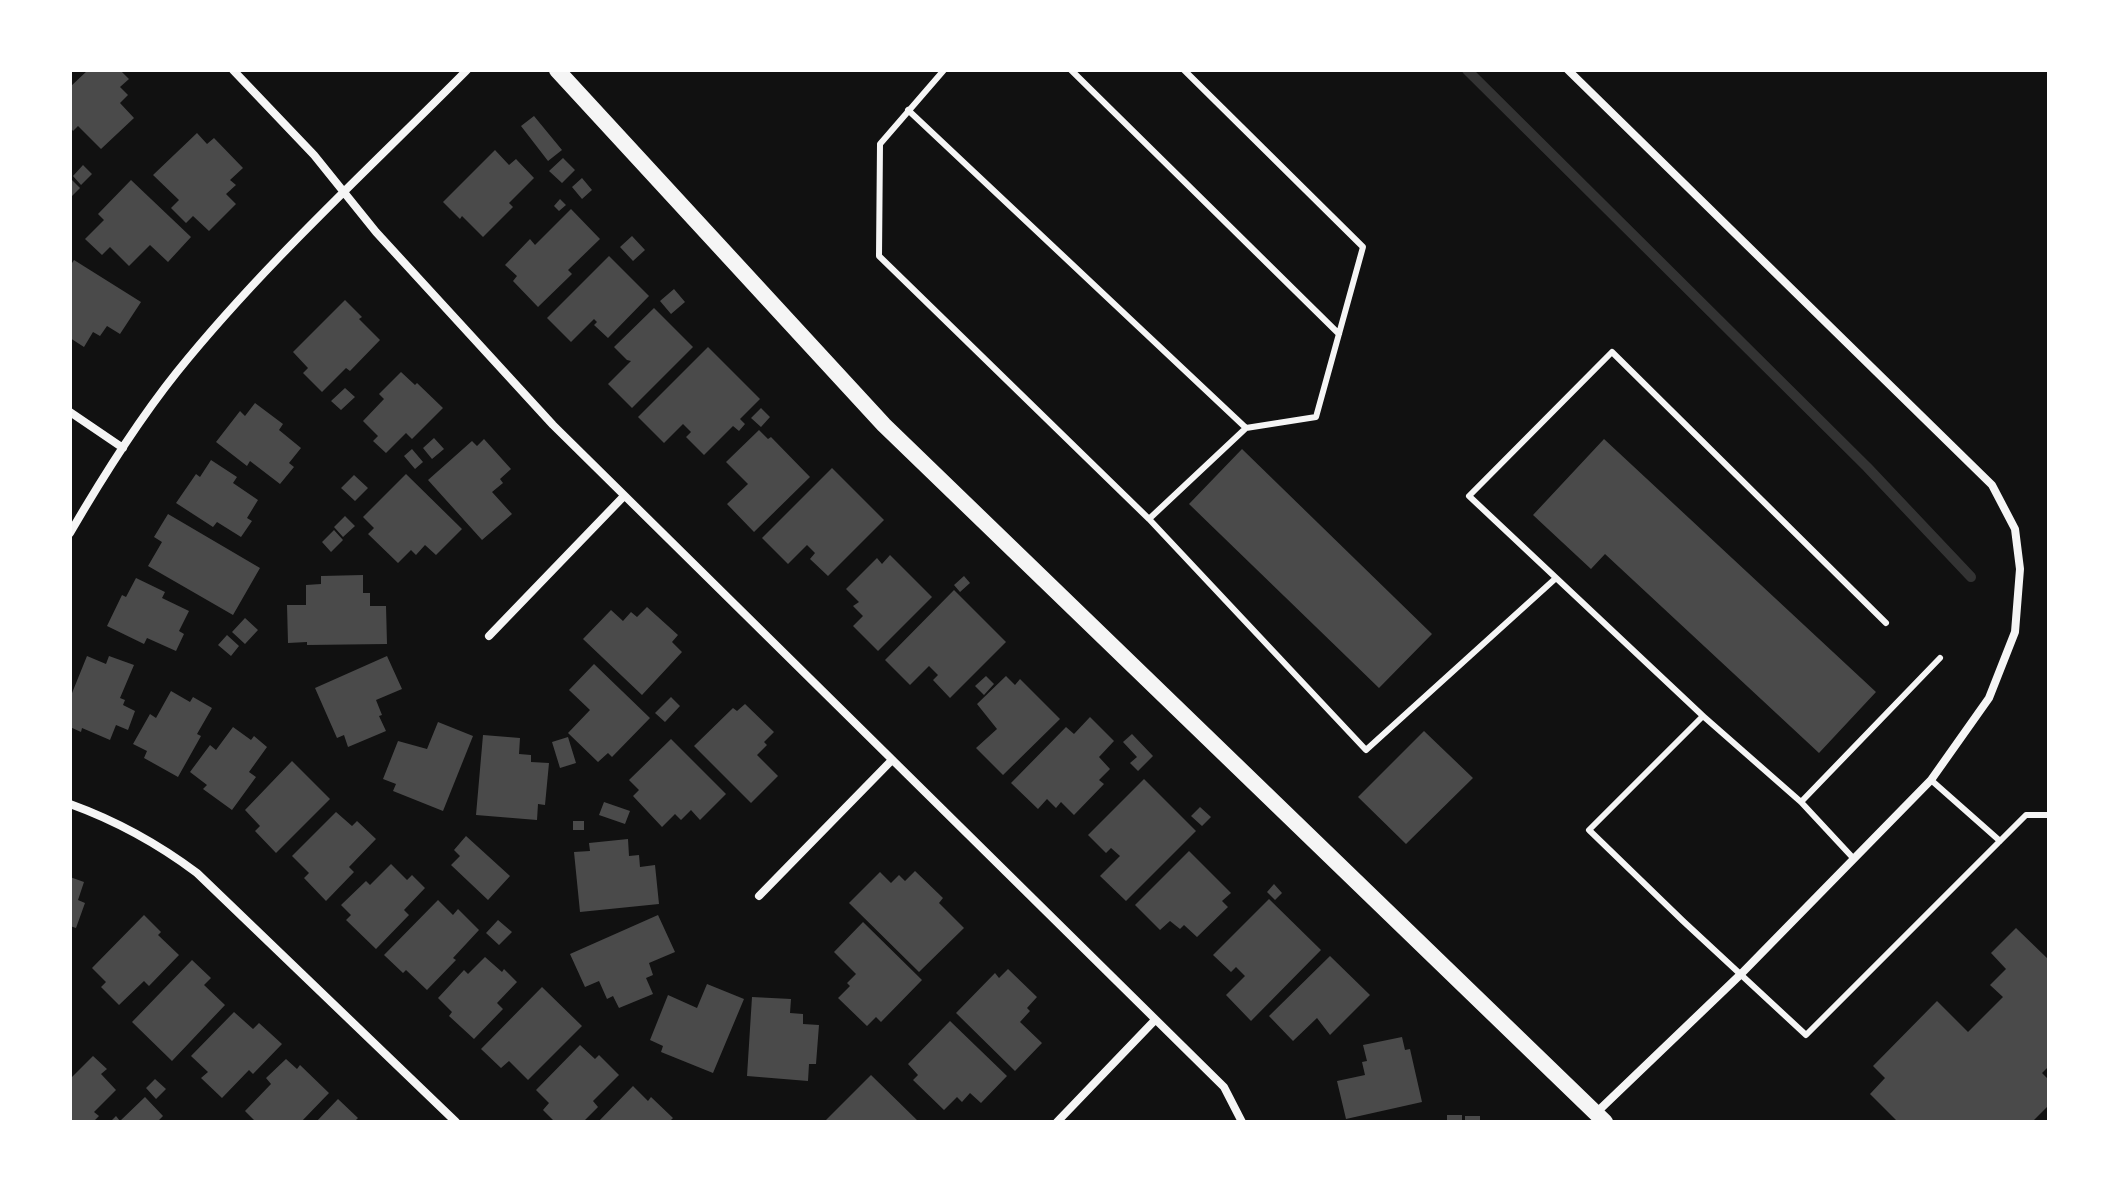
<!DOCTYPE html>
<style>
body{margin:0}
#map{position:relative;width:2119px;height:1192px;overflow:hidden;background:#111;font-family:Helvetica,sans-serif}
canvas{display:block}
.frame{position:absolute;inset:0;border:72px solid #fff;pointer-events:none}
</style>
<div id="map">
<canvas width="2119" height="1192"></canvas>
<div class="frame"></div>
</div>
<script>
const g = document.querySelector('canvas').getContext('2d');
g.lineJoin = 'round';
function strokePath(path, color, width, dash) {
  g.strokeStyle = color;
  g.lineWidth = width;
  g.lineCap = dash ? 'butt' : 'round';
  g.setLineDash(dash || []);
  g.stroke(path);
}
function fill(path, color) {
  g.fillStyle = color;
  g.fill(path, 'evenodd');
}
const stream = new Path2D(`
 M1467,70L1867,467L1971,577`);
const building = new Path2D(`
 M88,70H120L129,79L120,87L128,95L120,103L134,118L101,149L78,126L73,131L70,127V87Z
 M534,116L562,150L548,161L521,126Z
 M197,133L207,144L214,138L243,168L230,180L236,185L226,194L236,204L209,231L193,216L186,223L171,208L179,200L153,175Z
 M495,150L509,165L516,159L534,178L509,203L513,207L483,237L462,216L460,219L443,202Z
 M563,158L575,170L562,183L549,171Z
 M83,165L92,174L81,185L73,176Z
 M582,178L592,190L582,199L572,187Z
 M72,180L80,188L70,198V181Z
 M131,180L191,237L168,262L150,245L129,266L110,247L102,255L85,239L104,220L98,214Z
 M560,199L566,205L559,211L554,206Z
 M571,209L600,239L568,270L572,274L538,307L513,281L517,276L505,265L530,239L535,245Z
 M632,236L645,250L633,261L620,247Z
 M609,256L649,296L608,338L594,325L597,322L594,319L571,342L547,318Z
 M74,260L141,302L120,334L107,326L100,336L93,332L84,347L70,338V266Z
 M674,289L685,302L671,314L660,301Z
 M345,300L362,317L359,319L380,340L350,371L346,368L322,392L303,373L308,368L293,352Z
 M654,308L693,347L632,408L608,384L631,361L627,360L614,347Z
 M708,347L760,399L740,419L745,424L739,431L733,426L704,455L686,437L691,432L683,424L664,443L638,417Z
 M401,372L415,385L417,383L443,408L412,439L406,433L386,453L373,441L378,436L363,421L384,399L379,394Z
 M345,388L355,397L341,410L331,401Z
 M255,403L283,424L279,430L301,448L289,463L294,467L280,484L250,461L247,466L216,442L240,411L245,416Z
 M761,408L770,417L761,427L751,418Z
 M759,430L768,439L771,437L810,477L754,532L727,504L748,484L726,462Z
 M434,438L444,449L432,459L423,448Z
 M484,439L511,469L500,479L503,483L492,492L512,514L482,540L428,480L472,441L477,446Z
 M1604,439L1876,692L1819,753L1605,554L1591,569L1533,515Z
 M412,449L423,462L415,469L404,456Z
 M1242,449L1432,634L1379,688L1189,504Z
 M211,460L237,477L233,483L258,500L247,518L252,521L241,537L217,522L213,527L176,503L196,474L200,477Z
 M832,468L884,520L828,576L810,559L815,553L807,545L788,564L762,538Z
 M406,474L462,529L436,555L425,545L416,555L411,550L398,563L368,534L374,528L363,517Z
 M354,475L368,488L355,501L341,488Z
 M168,514L260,568L233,615L148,566L162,542L154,537Z
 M345,516L355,526L343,537L334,527Z
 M334,530L343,540L331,552L322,542Z
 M890,555L932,597L878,651L853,626L863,616L853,606L859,602L846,589L877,558L882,564Z
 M363,575V593H370V606H386L387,644L307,645V642L288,643L287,605H306V585L321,584V576Z
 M964,576L970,583L960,592L954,585Z
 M136,578L165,592L162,598L189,611L179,631L184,634L176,651L147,638L144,644L107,626L122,595L126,597Z
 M954,590L1006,642L950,698L933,680L938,675L929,666L910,685L885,660Z
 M647,607L678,635L672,642L682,652L642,695L583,639L611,610L623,621L631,612L637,617Z
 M245,618L258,630L245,644L232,632Z
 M227,635L239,646L231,656L218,645Z
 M87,656L106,664L109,656L134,665L120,698L125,700L123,705L135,711L128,730L116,725L110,740L82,728L81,732L70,727V698Z
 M387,656L402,689L376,700L382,715L379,716L386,731L348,747L344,735L337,738L315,688Z
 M594,664L650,718L612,757L608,753L598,762L568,733L590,710L569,690Z
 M986,676L994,684L984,695L975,686Z
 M1006,676L1015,685L1020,679L1060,719L1003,775L976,748L997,729L977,704Z
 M171,691L190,702L193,697L212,708L197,734L201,736L178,777L144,758L147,751L133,744L150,714L156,718Z
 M671,697L680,706L665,722L655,713Z
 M745,704L774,732L764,742L767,745L757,755L778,776L751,803L694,746L733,708L737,711Z
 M1090,717L1114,741L1099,757L1110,769L1099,780L1104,784L1074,815L1061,802L1056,808L1047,799L1038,809L1011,783L1066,727L1074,734Z
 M438,722L473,736L443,811L393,791L396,784L383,779L398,741L427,749Z
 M233,727L251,740L254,736L267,747L249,772L256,777L232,810L203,789L207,785L190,772L210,745L216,750Z
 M1424,731L1473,778L1406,844L1358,797Z
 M1132,734L1153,756L1138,771L1130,763L1137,757L1123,742Z
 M483,735L520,738L519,754L531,755V762L549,763L545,805L538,804L537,820L476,815Z
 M568,737L576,763L560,768L552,742Z
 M671,739L726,794L700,820L691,810L681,820L675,814L662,827L633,796L639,790L629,780Z
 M292,761L330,799L276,853L255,831L260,826L245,810Z
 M1144,779L1196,831L1126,901L1100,876L1120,856L1111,848L1106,853L1088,835Z
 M604,802L630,811L625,824L599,815Z
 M1200,807L1211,817L1202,826L1191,816Z
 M336,812L352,826L357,821L376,839L349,867L354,872L326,901L304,878L309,873L292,856Z
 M573,821H584V830H573Z
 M466,836L510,876L488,900L451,865L460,856L454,850Z
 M628,839L629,856L639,855L640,867L655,865L659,904L580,912L574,852L590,851L589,843Z
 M1189,851L1231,893L1222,901L1228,907L1197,937L1184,925L1180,929L1170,921L1160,930L1135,905Z
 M391,864L407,880L412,875L425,888L404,910L409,915L376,949L346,920L351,915L341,905L366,881L370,885Z
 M915,871L943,898L939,903L964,928L919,972L849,903L880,872L891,883L899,875L905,881Z
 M70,877L84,882L78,900L85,903L76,928L70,926Z
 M1274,884L1282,893L1275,900L1267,892Z
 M1269,899L1321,950L1251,1021L1226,995L1245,976L1236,967L1231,972L1213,955Z
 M438,900L453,915L458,909L479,930L453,958L456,960L427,990L406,970L403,973L384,955Z
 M144,915L161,932L158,935L179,955L149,986L144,981L119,1005L101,987L106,982L92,968Z
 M658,915L675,952L649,963L653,975L646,978L653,994L619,1008L613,996L607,999L599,981L585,987L570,954Z
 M498,920L512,932L499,945L486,933Z
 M863,922L922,980L881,1022L876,1017L867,1026L838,998L850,986L847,983L856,974L834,952Z
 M2016,928L2049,960V1066L2042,1073L2049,1080V1105L2032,1122H1898L1870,1094L1885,1078L1873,1066L1937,1001L1968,1032L2003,997L1990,985L2006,969L1991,953Z
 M1330,956L1370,995L1330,1035L1317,1018L1293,1041L1269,1016Z
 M485,957L502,972L504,969L517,982L497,1003L503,1009L474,1039L449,1016L452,1012L438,998L464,970L468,974Z
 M192,960L211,978L204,985L225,1005L172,1061L132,1022Z
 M1008,969L1037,997L1027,1008L1030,1011L1020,1022L1042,1043L1015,1071L956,1013L995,973L999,978Z
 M707,984L744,999L713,1073L661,1052L663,1046L650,1040L668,995L697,1008Z
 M542,987L582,1026L528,1080L509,1061L501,1068L481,1049Z
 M752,997L791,999L790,1013L803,1014V1024L819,1025L816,1064H809L808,1081L747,1076Z
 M234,1012L253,1029L259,1023L282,1044L253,1074L249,1070L222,1098L201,1078L208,1072L191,1056Z
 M950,1021L1007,1076L981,1103L970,1093L962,1102L957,1097L944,1110L913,1080L918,1075L908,1064Z
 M1402,1037L1405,1050L1410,1049L1422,1102L1346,1119L1337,1081L1365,1075L1362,1062L1367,1061L1363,1045Z
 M580,1045L595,1059L599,1055L619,1075L593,1101L598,1107L583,1122H555L543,1110L549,1103L536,1090Z
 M93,1056L107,1069L101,1074L116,1090L94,1112L99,1116L93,1122H70V1075L72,1077Z
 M286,1059L297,1069L300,1065L329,1093L301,1122H256L245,1111L271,1084L266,1078Z
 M871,1075L919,1122H824Z
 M155,1079L166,1089L156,1099L146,1088Z
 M633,1086L648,1101L651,1097L673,1118L669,1122H598Z
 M145,1097L163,1116L157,1122H110L116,1116L120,1121Z
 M338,1099L358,1118L354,1122H316Z
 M1447,1115H1462V1122H1447Z
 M1465,1116H1480V1122H1465Z`);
const service = new Path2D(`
 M944,70L880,144L879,256L1149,519L1366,750L1556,578
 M1071,70L1339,334
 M908,110L1246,428L1316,417L1363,247L1184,70
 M1149,519L1246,428
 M1703,716L1469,496L1612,352L1886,623
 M1931,780L2000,841
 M1801,802L1940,658
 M1854,859L1801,802L1703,716L1589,830L1683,921L1806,1035L2026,815H2049`);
const minor = new Path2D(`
 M233,70L314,155L376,232L553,425L1224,1087L1242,1122
 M1568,70L1992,485L2015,529L2020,569L2015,632L1989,698L1931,780L1741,974L1596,1113
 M70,412L123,448
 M70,533C102,478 137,422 177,372C264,264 370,168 467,70
 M489,636L624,496
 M70,804C117,821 157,843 197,873L456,1122
 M759,896L891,761
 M1057,1122L1155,1020`);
const secondary = new Path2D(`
 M557,70L884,425L1605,1122`);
strokePath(stream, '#333', 10);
fill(building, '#4a4a4a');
strokePath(service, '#f5f5f5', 6);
strokePath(minor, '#f5f5f5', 8);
strokePath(secondary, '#f5f5f5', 16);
</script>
